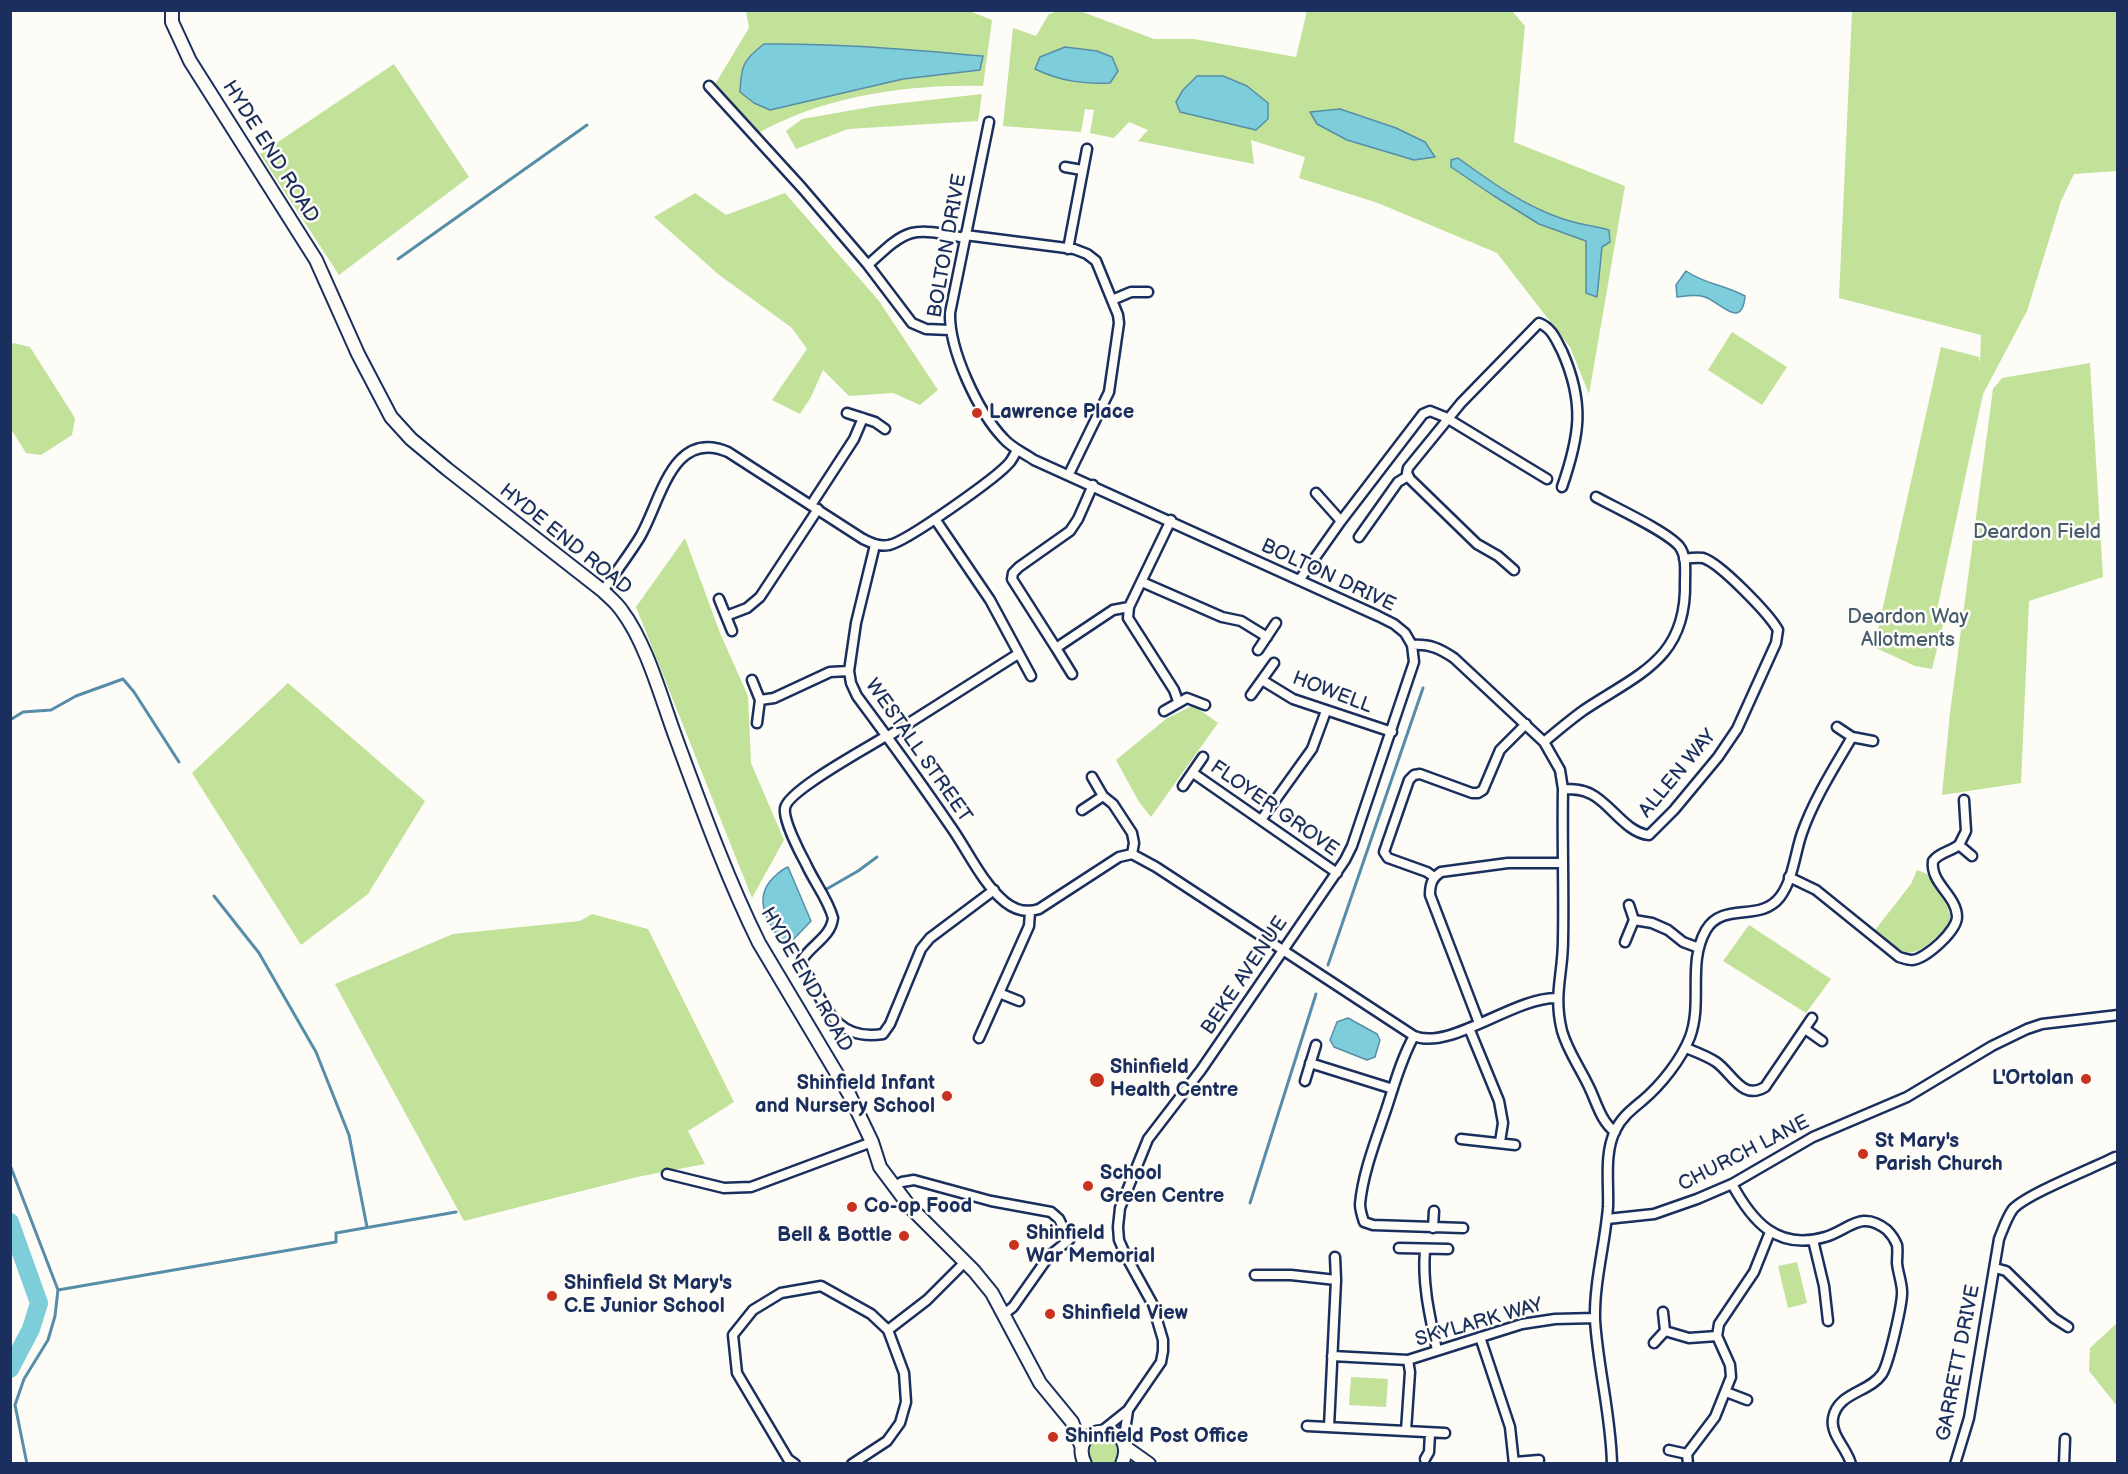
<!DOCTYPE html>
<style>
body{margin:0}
#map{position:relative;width:2128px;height:1474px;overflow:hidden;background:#fdfcf7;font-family:"Balsamiq Sans",sans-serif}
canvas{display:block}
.frame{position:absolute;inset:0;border:12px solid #1b2f5e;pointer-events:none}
</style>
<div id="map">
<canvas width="2128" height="1474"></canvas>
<div class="frame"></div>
</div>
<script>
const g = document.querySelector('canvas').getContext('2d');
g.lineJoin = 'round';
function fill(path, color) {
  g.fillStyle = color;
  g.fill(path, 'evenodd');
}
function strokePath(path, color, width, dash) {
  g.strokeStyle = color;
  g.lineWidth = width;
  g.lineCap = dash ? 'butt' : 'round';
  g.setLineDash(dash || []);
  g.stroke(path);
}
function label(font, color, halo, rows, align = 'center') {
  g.font = font + ' "Balsamiq Sans",sans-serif';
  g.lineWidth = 5;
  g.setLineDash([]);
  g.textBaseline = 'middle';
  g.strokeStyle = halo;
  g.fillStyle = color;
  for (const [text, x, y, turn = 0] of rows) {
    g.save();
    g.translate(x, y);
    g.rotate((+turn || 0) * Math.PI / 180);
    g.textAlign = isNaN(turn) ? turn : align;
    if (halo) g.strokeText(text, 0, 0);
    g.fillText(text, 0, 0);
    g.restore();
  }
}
const green = new Path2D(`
 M967,10L992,20L983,86C909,84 822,96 757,134L714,86L749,28L746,11Z
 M1059,11H1080L1154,39H1194L1296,57L1307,11H1512L1525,26L1514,142L1625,186L1589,394L1570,347L1497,253L1378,203L1299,178L1305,157L1251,140L1254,164L1138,141L1148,130L1129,122L1114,138L1090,133L1094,110L1085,109L1081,132L1003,126L1013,28L1036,36L1049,14Z
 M1852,11H2117V171L2074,174L2061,201L2027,311L1983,394L1935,619L1944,621L1932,669L1915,666L1874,647L1941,347L1979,357L1980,363L1981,335L1839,298Z
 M394,64L469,177L339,275L260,154Z
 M982,94L978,121L848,129L796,149L786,131L802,119L876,106Z
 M695,193L726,215L785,193L879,301L938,390L920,405L893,393L849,396L823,370L811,397L800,414L772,400L807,349L792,328L718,274L654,217Z
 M1732,332L1787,367L1762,405L1708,370Z
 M14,343L30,347L75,418L72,435L41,455L26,453L11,429L10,345Z
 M2090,363L2103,577L2029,601L2021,783L1942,795L1950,713L1993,389L2002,378Z
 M685,538L720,633L748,696L751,763L784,840L752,898L636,607Z
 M288,683L425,801L368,894L301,945L192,773Z
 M1193,705L1218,723L1151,817L1139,802L1116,760L1166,719Z
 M1917,870L1927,874L1947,906L1951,919C1946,928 1939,934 1932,941C1906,964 1898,948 1875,930L1911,884Z
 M592,914L648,929L734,1102L688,1131L705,1164L637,1177L464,1221L335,984L453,934L580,921Z
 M1749,925L1831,979L1806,1013L1723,961Z
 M1797,1262L1807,1303L1788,1308L1778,1266Z
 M2117,1323V1406L2089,1371L2090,1348Z
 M1351,1377L1388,1379L1386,1407L1349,1405Z
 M1095,1437L1113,1438L1120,1447L1115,1463H1092L1089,1459L1087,1448Z`);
const water = new Path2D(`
 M764,44C837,43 910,50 983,56L980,70L903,79L770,110L754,103L740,92C741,66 743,60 764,44Z
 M1065,47L1097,51L1112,57L1118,71L1110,83C1082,84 1060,81 1035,69L1040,57Z
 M1197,76H1223L1247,86L1268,103V119L1256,130L1180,112L1176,102L1183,90Z
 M1340,109L1396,128L1425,142L1435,157L1414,160L1347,140L1317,124L1310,112Z
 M1458,158C1491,182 1524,206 1563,219C1578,224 1594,226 1609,230L1610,242L1602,247L1597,297L1586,293V241L1539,224L1494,196L1451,167V160Z
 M1686,271C1704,284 1726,285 1745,296C1742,331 1720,302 1705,297C1695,294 1686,296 1677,297L1676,285Z
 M788,867L811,921L789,944H783C768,923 752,899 773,878C778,873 782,869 788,867Z
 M1348,1018L1377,1034L1380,1040L1375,1057L1367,1060L1334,1047L1330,1040L1337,1022Z`);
const stream = new Path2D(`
 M398,259L587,125
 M10,720L23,712L51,710L76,696L123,679L134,692L179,762
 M825,890L858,871L877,857
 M214,896L259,953L316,1052L349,1135L367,1227
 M1328,965L1423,688
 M10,1165L58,1290L55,1316L48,1340L24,1379L15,1405L27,1464
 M1250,1203L1316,994
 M58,1290L336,1242V1233L456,1212`);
const river = new Path2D(`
 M10,1222L39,1303L31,1329L10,1369`);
const minor = new Path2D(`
 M709,86L802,188L868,265L912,323L926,329L950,330
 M989,122L950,313C949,350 978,412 1004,439C1012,448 1024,453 1034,460L1378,616L1394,624L1405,633L1412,645L1414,662L1352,846L1345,860L1201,1070L1148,1139L1120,1208L1118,1227L1119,1240L1126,1256L1152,1303L1163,1340V1351L1161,1362L1128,1410L1103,1430
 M1065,167L1082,170
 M965,235L1074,249L1087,254L1096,261L1118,315L1119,323L1109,392L1069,474
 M1068,249L1087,149
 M868,265C909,227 910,227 965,238
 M1112,300L1131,292H1148
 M847,413L875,422L885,429
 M1093,485L1078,519L1070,531L1019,567L1013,573L1012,579L1056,648L1113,610L1129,607
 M811,505L854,439L863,418
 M935,519L990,600L1031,676
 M1171,520L1129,607L1128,618L1174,690L1178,701
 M1341,521L1423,414L1430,411L1445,417L1547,479
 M1359,537L1398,482L1408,476
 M875,545L856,623L849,671L851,683L857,696C889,739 921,783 951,827C968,851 982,883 1005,902C1015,910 1027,913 1039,909L1119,857L1132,854L1156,867L1414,1036C1450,1051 1514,997 1557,998
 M1514,570L1498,556L1477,544L1410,479L1407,473L1408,468L1461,403L1539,323C1552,328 1556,340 1562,351C1585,403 1580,435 1562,487
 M1300,579L1341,521L1316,493
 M1142,582L1222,617L1241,621L1267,637
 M603,591C615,573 629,555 640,537C661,501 672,428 728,452L863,539C872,543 879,547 889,545C906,542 998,477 1010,462C1013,458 1015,454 1017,450
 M719,599L732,631
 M726,616L747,608L760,597L818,509
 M1412,645C1430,644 1439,648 1454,658L1544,742L1560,770L1563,789C1562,839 1564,890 1563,940C1563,975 1553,994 1562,1031C1568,1052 1581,1069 1590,1089C1597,1104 1601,1121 1615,1132
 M1056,648L1072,674
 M1258,650L1276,623
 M752,680L760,700L757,723
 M1262,680L1293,699L1392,732
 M1251,695L1274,663
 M760,700L774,698L830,672L849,671
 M1164,711L1187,698L1205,705
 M1837,727L1852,737L1873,741
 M886,736C869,747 788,790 785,808C783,820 800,853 806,864C814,882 828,899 833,918C831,937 811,945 802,960L804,968C824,1003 834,1042 883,1034L890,1024L921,949L930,938L994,890
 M887,737L1018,654
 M1544,742C1557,731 1570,720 1584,710C1638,674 1687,659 1685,582C1685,571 1687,556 1679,546C1666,531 1616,508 1596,497
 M1193,773L1337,873
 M1092,777L1103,796L1113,804L1132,833L1134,843L1132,854
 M1183,786L1203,757
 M1563,789C1572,789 1582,789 1591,794C1610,803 1626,833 1649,835L1674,810L1718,757L1737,729L1776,643L1778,630C1769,614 1720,563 1703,558C1696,557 1690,558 1684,559
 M1964,800L1966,831L1959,845L1972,856
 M1082,810L1103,796
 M1261,820L1312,749L1326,711
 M1434,877L1427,872L1388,858L1384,852L1409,780L1414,775L1420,774L1472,793H1478L1483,790L1500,750L1526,724
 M1789,877L1816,890L1899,957C1903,958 1908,960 1912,960C1926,959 1958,930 1957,916C1956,895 1930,883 1933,861C1940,852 1950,852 1959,845
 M1634,920L1652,923L1668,930L1683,942L1699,948
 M1625,942L1634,920L1629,905
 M999,993L1019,1001
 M1479,1023L1430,895C1430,884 1432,878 1441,872L1508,863H1563
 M1469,1028L1499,1101L1503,1123L1500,1142
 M1805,1029L1822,1041
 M1414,1036C1401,1059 1394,1086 1386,1110C1376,1140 1363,1172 1360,1204C1360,1210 1362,1216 1364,1222L1373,1225L1463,1228
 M979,1038L1029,926L1030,912
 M1686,1048C1696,1052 1707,1056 1716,1062C1732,1073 1742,1101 1765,1087L1812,1018
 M1310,1063L1393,1089
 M1305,1081L1316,1045
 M1461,1139L1515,1145
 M667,1174L724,1188L751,1187L872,1142
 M1732,1184C1752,1221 1777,1251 1825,1237C1849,1230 1861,1209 1887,1230C1891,1234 1895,1240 1897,1245C1898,1251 1897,1257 1897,1263C1898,1274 1903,1285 1902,1295C1901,1309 1889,1363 1882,1374C1869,1393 1838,1392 1833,1418C1830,1435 1847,1448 1851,1464
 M894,1186L902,1182L914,1180L991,1201L1051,1212L1059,1219L1069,1240L1049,1256L1013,1307L1004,1314
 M1607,1219L1654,1214L1697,1199L1732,1184L1813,1137L1907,1097L1992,1046L2027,1029L2042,1024L2118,1015
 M1433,1228L1434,1211
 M1813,1240L1824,1286L1828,1321
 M1399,1248L1448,1249
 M1425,1250C1422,1284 1430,1317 1437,1350
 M1995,1268L2006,1271L2054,1318L2068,1327
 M1255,1275H1291L1336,1280
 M1663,1312L1665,1331L1689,1338L1717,1336
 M888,1330L927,1300L965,1262
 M1480,1337L1510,1427L1514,1464
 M1654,1343L1665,1331
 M1332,1356L1408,1360L1522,1324L1555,1319L1595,1318
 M1726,1392L1747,1400
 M1307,1426L1445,1433
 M1329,1427L1336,1280L1335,1257
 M1406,1431L1410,1372L1408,1360
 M1123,1443L1128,1411
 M1669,1450L1687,1454
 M1425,1459L1429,1452L1430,1433
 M1515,1462L1539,1460
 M795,1464L788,1459L737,1373L733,1335L753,1310L781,1293L821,1286L871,1314L888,1330L904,1373L906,1402L900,1423L887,1441L852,1464
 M1612,1464C1611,1415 1598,1368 1595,1320C1594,1282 1605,1245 1608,1207C1609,1183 1604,1154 1615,1131C1621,1118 1631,1110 1642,1101C1661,1085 1681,1060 1690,1037C1703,1002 1687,963 1706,930C1723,901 1760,923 1780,897C1793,880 1795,853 1802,833C1814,799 1834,768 1852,737
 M1688,1464L1687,1454L1715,1417L1731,1377L1730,1365L1717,1336L1719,1324L1754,1272L1770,1232
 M1955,1464L1969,1418L1999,1239C2003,1229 2007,1217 2013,1209C2027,1194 2093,1168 2115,1157
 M2064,1464L2065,1439`);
const secondary = new Path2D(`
 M172,10V22L190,61L316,260L358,354L391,417L411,439L447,469L603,591C609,597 617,603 622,611C647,644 662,701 677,741C702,809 727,878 759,943L849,1094L872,1142L880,1167L910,1207L974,1271L992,1293L1040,1383L1072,1422L1082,1448
 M1125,1447L1149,1464
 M1085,1464C1065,1422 1141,1419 1122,1464`);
const markers = [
 [977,413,6,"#c8321e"],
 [2086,1079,6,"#c8321e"],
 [1097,1080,8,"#c8321e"],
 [947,1096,6,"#c8321e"],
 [1863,1154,6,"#c8321e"],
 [1088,1186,6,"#c8321e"],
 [852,1207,6,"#c8321e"],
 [904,1236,6,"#c8321e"],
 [1014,1245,6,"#c8321e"],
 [552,1296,6,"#c8321e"],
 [1050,1314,6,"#c8321e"],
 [1053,1437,6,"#c8321e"]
];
const streetNames = [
 ["HYDE END ROAD",270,152,58],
 ["BOLTON DRIVE",948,246,-80],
 ["HYDE END ROAD",565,540,39],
 ["BOLTON DRIVE",1328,576,25],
 ["HOWELL",1332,693,21],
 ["WESTALL STREET",918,751,55],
 ["ALLEN WAY",1678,774,-50],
 ["FLOYER GROVE",1274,809,35],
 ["BEKE AVENUE",1245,976,-56],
 ["HYDE END ROAD",806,980,60],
 ["CHURCH LANE",1744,1154,-27],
 ["SKYLARK WAY",1479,1323,-16],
 ["GARRETT DRIVE",1959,1363,-79]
];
const poiNames = [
 ["Lawrence Place",989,413],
 ["Shinfield",1110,1068],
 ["Health Centre",1110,1091],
 ["L'Ortolan",2074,1079,"right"],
 ["Shinfield Infant",935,1084,"right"],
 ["and Nursery School",935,1107,"right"],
 ["St Mary's",1875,1142],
 ["Parish Church",1875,1165],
 ["School",1100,1174],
 ["Green Centre",1100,1197],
 ["Co-op Food",864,1207],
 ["Shinfield",1026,1234],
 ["War Memorial",1026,1257],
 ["Bell & Bottle",892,1236,"right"],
 ["Shinfield St Mary's",564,1284],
 ["C.E Junior School",564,1307],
 ["Shinfield View",1062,1314],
 ["Shinfield Post Office",1065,1437]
];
const parkNames = [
 ["Deardon Field",2037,533],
 ["Deardon Way",1908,618],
 ["Allotments",1908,641]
];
fill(green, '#c2e199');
fill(water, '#7ecddb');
strokePath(water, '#568ea9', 1.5);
strokePath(stream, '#568ea9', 3);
strokePath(river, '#7ecddb', 18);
strokePath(minor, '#1b2f5e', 13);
strokePath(secondary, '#1b2f5e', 16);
strokePath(minor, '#fdfcf7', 8);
strokePath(secondary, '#fdfcf7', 12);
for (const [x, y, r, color] of markers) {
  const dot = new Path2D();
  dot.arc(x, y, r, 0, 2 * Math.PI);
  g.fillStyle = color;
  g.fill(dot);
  strokePath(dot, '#fdfcf7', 2);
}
label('20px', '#1b2f5e', '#fdfcf7', streetNames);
label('bold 20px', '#1b2f5e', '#fdfcf7', poiNames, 'left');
label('20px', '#455c6d', '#fdfcf7', parkNames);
</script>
